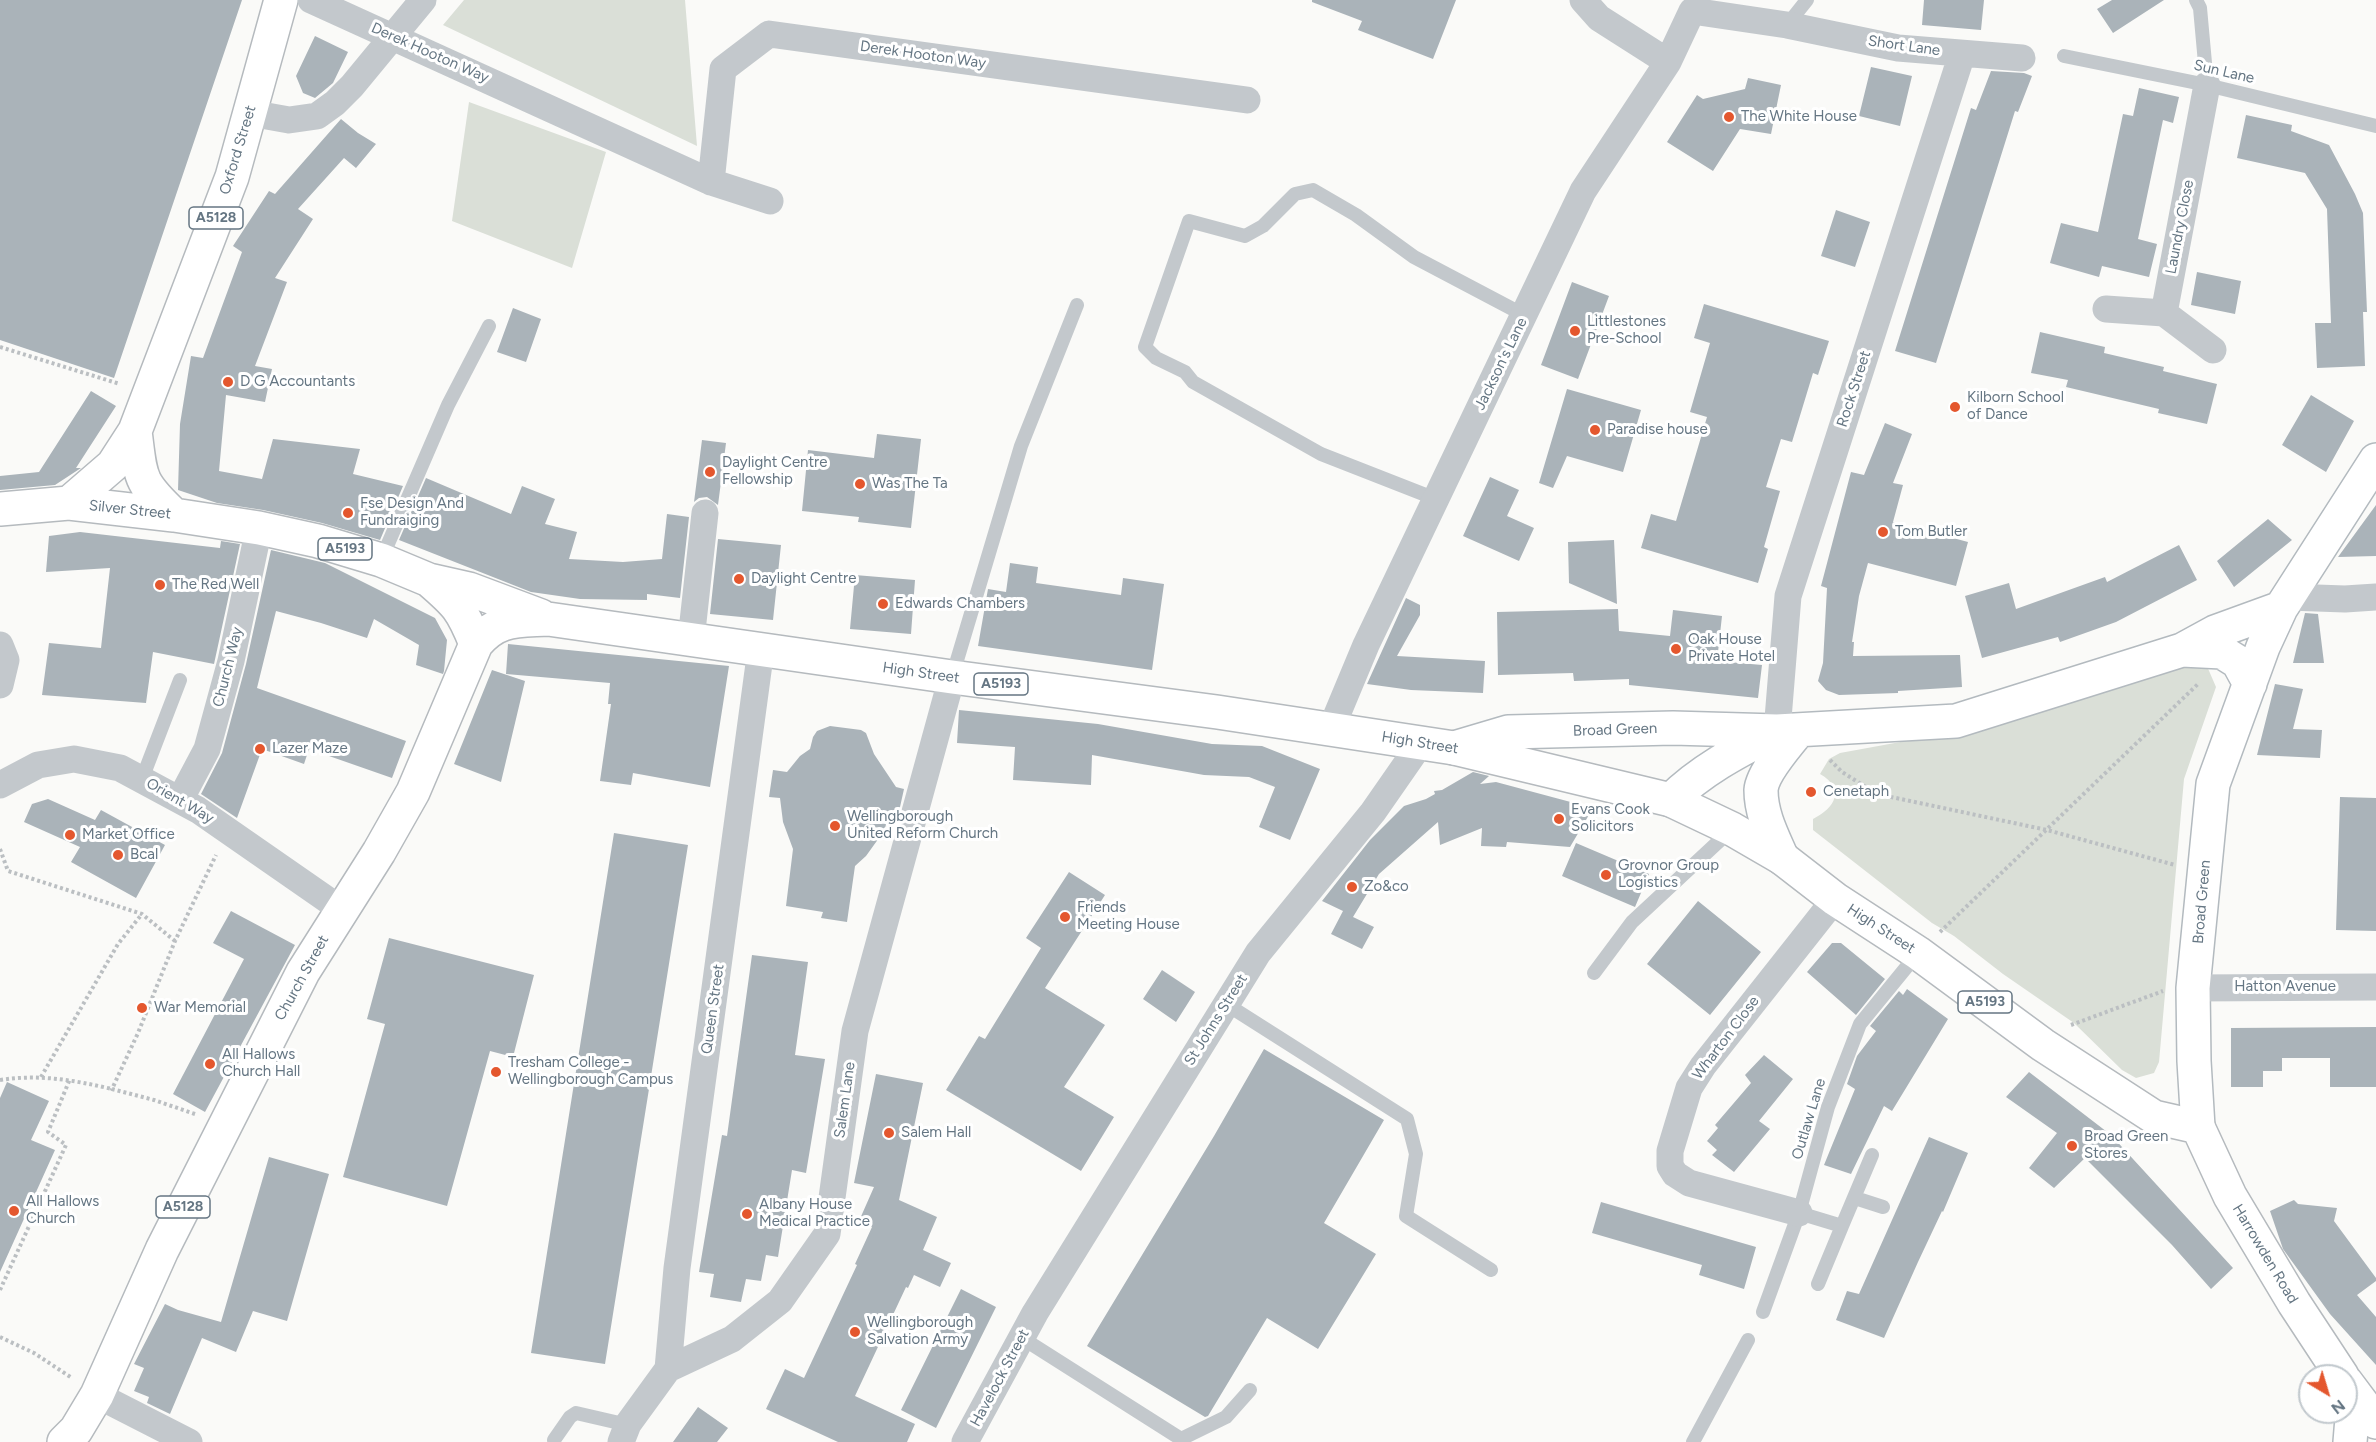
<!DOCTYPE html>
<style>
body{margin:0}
#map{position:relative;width:2376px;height:1442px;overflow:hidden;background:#fafaf8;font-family:Figtree,sans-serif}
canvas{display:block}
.north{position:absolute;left:2298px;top:1364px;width:60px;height:60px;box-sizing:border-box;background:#fff;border:2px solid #c1c8cd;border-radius:50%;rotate:142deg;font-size:16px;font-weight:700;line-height:24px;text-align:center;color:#657683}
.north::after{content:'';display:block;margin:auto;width:21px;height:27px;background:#e4572e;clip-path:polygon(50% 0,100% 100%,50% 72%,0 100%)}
</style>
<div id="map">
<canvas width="2376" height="1442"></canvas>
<div class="north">N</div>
</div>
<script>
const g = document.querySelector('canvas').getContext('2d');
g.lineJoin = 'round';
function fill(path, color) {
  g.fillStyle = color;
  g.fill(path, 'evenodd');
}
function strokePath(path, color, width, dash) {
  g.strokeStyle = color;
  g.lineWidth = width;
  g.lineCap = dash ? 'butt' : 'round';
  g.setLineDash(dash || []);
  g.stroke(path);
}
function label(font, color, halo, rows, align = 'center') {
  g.font = font + ' Figtree,sans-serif';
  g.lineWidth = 6;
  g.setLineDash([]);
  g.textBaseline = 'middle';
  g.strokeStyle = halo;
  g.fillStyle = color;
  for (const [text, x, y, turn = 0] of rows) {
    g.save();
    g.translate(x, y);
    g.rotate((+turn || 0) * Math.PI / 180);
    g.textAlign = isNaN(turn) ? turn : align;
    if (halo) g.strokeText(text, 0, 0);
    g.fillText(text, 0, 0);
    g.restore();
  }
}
const green = new Path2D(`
 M464,0H685L697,146L443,25Z
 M469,102L606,152L572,268L452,221Z
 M2203,657L2216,687L2184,779L2159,1062L2154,1073L2136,1078L2122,1070L2074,1023L2003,974L1954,936L1932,923L1813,830V819C1835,808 1846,789 1820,774L1829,759L1840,753L1977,728Z`);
const building = new Path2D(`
 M0,0H242L114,378L0,340Z
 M1312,0H1456L1433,59L1358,30L1362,21L1312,2Z
 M1924,0H1984L1981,30L1922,25Z
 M2112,0H2164L2113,33L2097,9Z
 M315,36L348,52L333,83L315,98L303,93L296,76Z
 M1871,67L1912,76L1900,126L1859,116Z
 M1991,71L2024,73L2032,76L2018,112L2015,111L1936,363L1895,351L1971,108L1976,110Z
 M1748,78L1781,85L1771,134L1740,129L1713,171L1667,142L1697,95L1703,99L1745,89Z
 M2139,88L2179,97L2173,123L2163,120L2138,239L2157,244L2149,277L2102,266L2099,277L2050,263L2061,223L2098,232L2123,114L2133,116Z
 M2246,115L2292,125L2291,131L2329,145L2355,194L2363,213L2367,312H2363L2365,366L2317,368L2315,323H2331L2327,209L2305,173L2237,158Z
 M341,119L358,133L376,144L356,168L344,158L298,209L313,219L275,278L287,282L255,366L272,369L265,402L226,395L219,471L262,479L273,439L360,449L353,474L403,486L380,540L322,523L263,510L217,503L178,490L180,424L191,356L203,358L242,252L233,246L269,191L275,194Z
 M1836,210L1870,222L1855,267L1821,256Z
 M2197,272L2241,281L2235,314L2191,305Z
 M1572,282L1609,296L1578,379L1541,365Z
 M1704,304L1829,341L1818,375L1813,373L1792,442L1781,439L1766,487L1780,491L1764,547L1768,549L1758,583L1641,548L1651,514L1676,521L1707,417L1690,412L1710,343L1694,338Z
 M513,308L541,319L526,362L497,352Z
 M2040,332L2105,347L2104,353L2164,367L2163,371L2217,384L2207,424L2158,413L2159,409L2066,387L2068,380L2031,373Z
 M1567,389L1641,410L1623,472L1567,456L1553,488L1539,483Z
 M91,391L116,406L76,468H81L55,485L0,490V476L39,472Z
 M2311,395L2354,421L2326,472L2282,445Z
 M1885,423L1912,434L1893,483L1903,485L1893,522L1968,542L1956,586L1868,563L1859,596L1852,642H1854L1853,656L1960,655L1962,687L1898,691V693L1839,695L1826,690L1818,681L1823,663L1827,588L1821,586L1851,472L1864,475Z
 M877,434L921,439L911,528L858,522L859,517L802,511L808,450L874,458Z
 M702,440L726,443L718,505L707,497L699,498L694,502Z
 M1490,477L1519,490L1507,516L1534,528L1519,561L1463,536Z
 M426,478L511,514L522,486L555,499L545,524L577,532L569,559L623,562L662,559L667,514L689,517L680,598L647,594V600L580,599L531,592L399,540Z
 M2376,505V556L2338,557Z
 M2268,519L2292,540L2234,587L2217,561Z
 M80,532L220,548L221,541L240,544L214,664L153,652L146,703L42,695L49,643L101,648L110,568L46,572L49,536Z
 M718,539L781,545L773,620L710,614Z
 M1614,540L1617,604L1569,583L1568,542Z
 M2179,545L2197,580L2116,622L2060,642L2058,637L1982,658L1965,596L2009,583L2016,609L2105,577L2107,582Z
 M271,550L325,563L435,618L447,640L444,671L443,674L416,665L419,645L374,619L367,638L321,623L276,611L257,688L406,741L392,778L309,749L304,764L262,749L237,818L201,794L222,753L246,664Z
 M1010,563L1038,567L1036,583L1121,595L1123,578L1164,584L1152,670L978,646L988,589L1006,592Z
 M855,575L915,580L911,634L850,629Z
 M1406,598L1420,605V615L1397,656L1485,661L1483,693L1411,690L1367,684Z
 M1618,609L1619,631L1670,636L1673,610L1722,616L1717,661L1762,665L1758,698L1629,685V679L1574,681L1573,673L1498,675L1497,612Z
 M2305,613L2318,614L2324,663H2293Z
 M508,644L729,666L710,787L633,773L631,785L600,781L611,704H608L610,683L506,674Z
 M492,670L525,681L501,782L454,764Z
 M2275,684L2303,689L2293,729L2322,730L2320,758L2257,755Z
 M959,710L1098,724L1212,744L1262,746L1320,769L1290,840L1259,827L1275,787L1249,777L1204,775L1092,755L1091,785L1013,780L1015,747L957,743Z
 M830,726L861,730L866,733L874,754L896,787L904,789L898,816L889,815L884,831L866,856L855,866L847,922L821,918L823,912L786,906L793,849L783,822L780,798L769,797L773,770L787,772L800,756L810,749L813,737L817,731Z
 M1473,772L1489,776L1480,784L1496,782L1593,808L1570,847L1507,842L1506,847L1481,846L1482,828L1440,845L1438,822L1379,874L1353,917L1374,927L1362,949L1331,934L1343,911L1322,901L1370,840L1404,806L1426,799L1435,794L1434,791L1442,790Z
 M2340,797L2376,798V931L2336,930Z
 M48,799L95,820L101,810L165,845L136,898L71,862L80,847L24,822L32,804Z
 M614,833L688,845L605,1364L531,1353Z
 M1576,843L1649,874L1635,907L1562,876Z
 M1069,872L1105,895L1045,988L1105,1025L1064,1087L1114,1117L1081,1171L946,1090L979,1036L985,1039L1041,948L1026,938Z
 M1698,901L1761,952L1710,1015L1647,964Z
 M231,911L295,945L205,1112L173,1094L244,959L213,943Z
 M389,938L534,975L513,1057L490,1051L447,1206L343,1177L385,1024L367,1019Z
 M1832,943H1841L1885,979L1856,1015L1807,972Z
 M752,955L808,962L795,1055L825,1059L806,1173L792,1170L778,1257L766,1255L761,1281L746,1279L741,1302L710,1297L714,1274L699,1272L722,1135L727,1136Z
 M1162,970L1195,992L1176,1022L1143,999Z
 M1907,989L1948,1019L1892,1111L1884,1106L1851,1174L1824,1165L1855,1089L1847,1084L1857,1056L1876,1031L1870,1026L1899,991L1903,995Z
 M2376,1027V1087H2330V1058H2282V1071H2263V1087H2231V1028Z
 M1264,1049L1384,1120L1324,1223L1376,1254L1318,1349L1267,1318L1208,1416L1205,1417L1087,1346L1214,1136Z
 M1764,1055L1793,1079L1759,1121L1770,1129L1734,1172L1712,1155L1717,1150L1707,1141L1718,1128L1715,1125L1751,1083L1745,1075Z
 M2029,1072L2111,1135L2233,1268L2211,1289L2172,1245L2085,1158L2054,1188L2029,1168L2057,1133L2006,1097Z
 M876,1074L923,1083L899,1200L937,1217L923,1250L951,1263L940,1287L914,1275L908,1288L906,1287L855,1396L915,1424L907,1442H838L766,1409L785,1369L804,1378L857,1265L855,1264L872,1227L859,1221L874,1187L854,1183Z
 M7,1082L49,1101L31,1140L55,1150L0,1272V1098Z
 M1929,1137L1968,1153L1943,1212L1942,1211L1918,1262L1884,1338L1836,1320L1847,1291L1859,1294Z
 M269,1157L329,1174L287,1321L253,1311L236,1352L202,1338L170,1414L147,1403L149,1397L134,1391L144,1368L134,1364L165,1304L178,1310L221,1322Z
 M2294,1200L2298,1204L2337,1208L2334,1221L2376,1278V1281L2357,1295L2376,1317V1365L2330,1314L2283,1249L2270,1211Z
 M1601,1202L1756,1247L1744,1289L1699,1275L1702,1265L1592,1233Z
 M961,1289L996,1307L936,1428L901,1410Z
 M698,1407L728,1428L717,1442H673Z`);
const path = new Path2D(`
 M0,347L120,384
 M1830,760L1842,772L1877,794L2047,830L2175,865
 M0,849L8,871L142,914L175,941
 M1940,932L2199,683
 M2071,1025L2163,991
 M41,1077L118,944L142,914
 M0,1080C40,1074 73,1080 112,1089
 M195,1114L154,1100L112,1089L138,1033L175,941L216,855
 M0,1290L66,1145L48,1132L70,1079
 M0,1337L34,1353L72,1378`);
const lane = new Path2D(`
 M2196,0L2200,8L2207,85
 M1787,25L1807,0
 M2064,56L2207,85L2376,126
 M1436,499L1321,454L1193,382L1185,372L1156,358L1145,347L1189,221L1245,236L1263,226L1295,194L1313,190L1356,215L1414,257L1524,315
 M381,560L448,405L489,326
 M952,677L1021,446L1077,305
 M142,779L180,680
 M1594,973L1632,922L1731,830
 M1226,1004L1407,1119L1416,1154L1406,1216L1491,1270
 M1855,1198L1883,1207
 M1799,1213L1842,1226L1872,1155
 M1818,1284L1842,1226
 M1763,1312L1799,1213L1828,1107L1860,1024L1918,953
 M1022,1338L1181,1439L1226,1417L1250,1390
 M554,1440L570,1417L576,1413L628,1425
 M1693,1442L1748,1340`);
const street = new Path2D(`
 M311,0L711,182L770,201
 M1583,0L1599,18L1668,62
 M250,113L289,120L317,116L335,103L352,86L423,0
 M711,182L723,69L769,34L1247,100
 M2106,309L2164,313L2207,85
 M2164,313L2213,350
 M2288,597L2345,599L2376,597
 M691,640L705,513
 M0,645L6,660L0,685
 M1331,729L1366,645L1583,191L1668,62L1692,11L1787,25L1898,48L2022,58
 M1777,731L1788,596L1962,54
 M0,785L38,765L74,759L120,768L198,810L342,910
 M180,800L207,749L231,661L259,528
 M2193,988L2376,987
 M1799,1213L1689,1183L1675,1174L1670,1166V1151L1689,1088L1703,1066L1835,899
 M668,1369L677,1268L761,649
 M97,1395L189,1442
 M621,1442L628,1424L668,1369L732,1339L780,1301L827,1234L855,1031L952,677
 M965,1442L1035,1313L1258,953L1373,812L1421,743`);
const secondary = new Path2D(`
 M2182,650L2222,652L2238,662L2250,684
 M1454,748L1508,732L1673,728L1777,731L1956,721L2182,650L2215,632L2281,608
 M1671,800C1700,771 1736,752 1773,733
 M1782,858C1773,837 1761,815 1761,790C1762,774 1788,743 1799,730
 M2198,1127L2194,1061L2193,988L2213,784L2263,647L2281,608L2376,460
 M2350,1442L2354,1394`);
const primary = new Path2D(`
 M135,431C141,478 138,481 174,515
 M69,503L113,465L135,431L232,177L281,0
 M0,509L69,503L174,515L259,528L318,541L381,560L429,580L469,589L541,616
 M429,580C457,604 462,609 476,644
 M2346,1382L2376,1422
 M64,1442L76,1430L97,1395L162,1250L303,972L379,852L413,792L476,644C497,618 517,621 548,619L952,677L1217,712L1454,748L1671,800L1732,829L1782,858L1835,899L1918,953L2043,1045L2154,1117L2198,1127L2230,1196L2294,1303L2342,1376`);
const markers = [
 [1729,117,6,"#e4572e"],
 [1575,331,6,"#e4572e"],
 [228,382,6,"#e4572e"],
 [1955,407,6,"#e4572e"],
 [1595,430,6,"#e4572e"],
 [710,472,6,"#e4572e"],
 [860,484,6,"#e4572e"],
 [348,513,6,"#e4572e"],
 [1883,532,6,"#e4572e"],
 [739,579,6,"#e4572e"],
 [160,585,6,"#e4572e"],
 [883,604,6,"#e4572e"],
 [1676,649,6,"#e4572e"],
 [260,749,6,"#e4572e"],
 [1811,792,6,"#e4572e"],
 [1559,819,6,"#e4572e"],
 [835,826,6,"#e4572e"],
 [70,835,6,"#e4572e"],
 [118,855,6,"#e4572e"],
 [1606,875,6,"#e4572e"],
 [1352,887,6,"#e4572e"],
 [1065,917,6,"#e4572e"],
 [142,1008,6,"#e4572e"],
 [210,1064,6,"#e4572e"],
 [496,1072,6,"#e4572e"],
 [889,1133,6,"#e4572e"],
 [2072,1146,6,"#e4572e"],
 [14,1211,6,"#e4572e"],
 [747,1214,6,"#e4572e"],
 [855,1332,6,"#e4572e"]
];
const shields = [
 [216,218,54],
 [345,549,54],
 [1001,684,54],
 [1985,1002,54],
 [183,1207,54]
];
const shieldNames = [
 ["A5128",216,218],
 ["A5193",345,549],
 ["A5193",1001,684],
 ["A5193",1985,1002],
 ["A5128",183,1207]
];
const streetNames = [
 ["Short Lane",1904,46,8],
 ["Derek Hooton Way",430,53,24],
 ["Derek Hooton Way",923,55,8],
 ["Sun Lane",2224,72,13],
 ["Oxford Street",238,150,-73],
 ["Laundry Close",2180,227,-79],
 ["Jackson's Lane",1501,364,-64],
 ["Rock Street",1854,389,-72],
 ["Silver Street",130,510,6],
 ["Church Way",228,667,-76],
 ["High Street",921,673,8],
 ["Broad Green",1615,730,-2],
 ["High Street",1420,743,9],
 ["Orient Way",180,801,30],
 ["Broad Green",2202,902,-85],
 ["High Street",1881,929,33],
 ["Church Street",302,978,-61],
 ["Hatton Avenue",2285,987],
 ["Queen Street",713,1009,-82],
 ["St Johns Street",1216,1020,-58],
 ["Wharton Close",1726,1038,-53],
 ["Salem Lane",845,1100,-82],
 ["Outlaw Lane",1809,1119,-73],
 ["Harrowden Road",2265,1254,59],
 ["Havelock Street",1000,1378,-62]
];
const poiNames = [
 ["The White House",1741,117],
 ["Littlestones",1587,322],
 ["Pre-School",1587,339],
 ["D G Accountants",240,382],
 ["Kilborn School",1967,398],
 ["of Dance",1967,415],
 ["Paradise house",1607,430],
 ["Daylight Centre",722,463],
 ["Fellowship",722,480],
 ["Was The Ta",872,484],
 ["Fse Design And",360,504],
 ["Fundraiging",360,521],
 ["Tom Butler",1895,532],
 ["Daylight Centre",751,579],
 ["The Red Well",172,585],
 ["Edwards Chambers",895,604],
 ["Oak House",1688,640],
 ["Private Hotel",1688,657],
 ["Lazer Maze",272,749],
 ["Cenetaph",1823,792],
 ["Evans Cook",1571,810],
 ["Solicitors",1571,827],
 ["Wellingborough",847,817],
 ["United Reform Church",847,834],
 ["Market Office",82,835],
 ["Bcal",130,855],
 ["Grovnor Group",1618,866],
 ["Logistics",1618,883],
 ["Zo&co",1364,887],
 ["Friends",1077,908],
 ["Meeting House",1077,925],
 ["War Memorial",154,1008],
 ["All Hallows",222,1055],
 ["Church Hall",222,1072],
 ["Tresham College -",508,1063],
 ["Wellingborough Campus",508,1080],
 ["Salem Hall",901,1133],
 ["Broad Green",2084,1137],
 ["Stores",2084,1154],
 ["All Hallows",26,1202],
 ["Church",26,1219],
 ["Albany House",759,1205],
 ["Medical Practice",759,1222],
 ["Wellingborough",867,1323],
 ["Salvation Army",867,1340]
];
fill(green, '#dadfd7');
fill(building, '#aab3b9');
strokePath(secondary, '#b3babf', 36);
strokePath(primary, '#b5babe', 36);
strokePath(path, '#bbbfc2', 4, [3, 3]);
strokePath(lane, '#c3c8cc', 14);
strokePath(street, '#c3c8cc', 27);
strokePath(secondary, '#fff', 33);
strokePath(primary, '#fff', 33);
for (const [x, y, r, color] of markers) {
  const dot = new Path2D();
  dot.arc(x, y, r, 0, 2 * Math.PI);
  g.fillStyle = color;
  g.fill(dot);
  strokePath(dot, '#fff', 2);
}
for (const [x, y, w] of shields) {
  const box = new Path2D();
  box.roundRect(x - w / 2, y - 11, w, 22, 4.5);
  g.fillStyle = '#fff';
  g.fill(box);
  strokePath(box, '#657683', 1.5);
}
label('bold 14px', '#657683', null, shieldNames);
label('15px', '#657683', '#fff', streetNames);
label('15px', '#657683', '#fff', poiNames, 'left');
</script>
